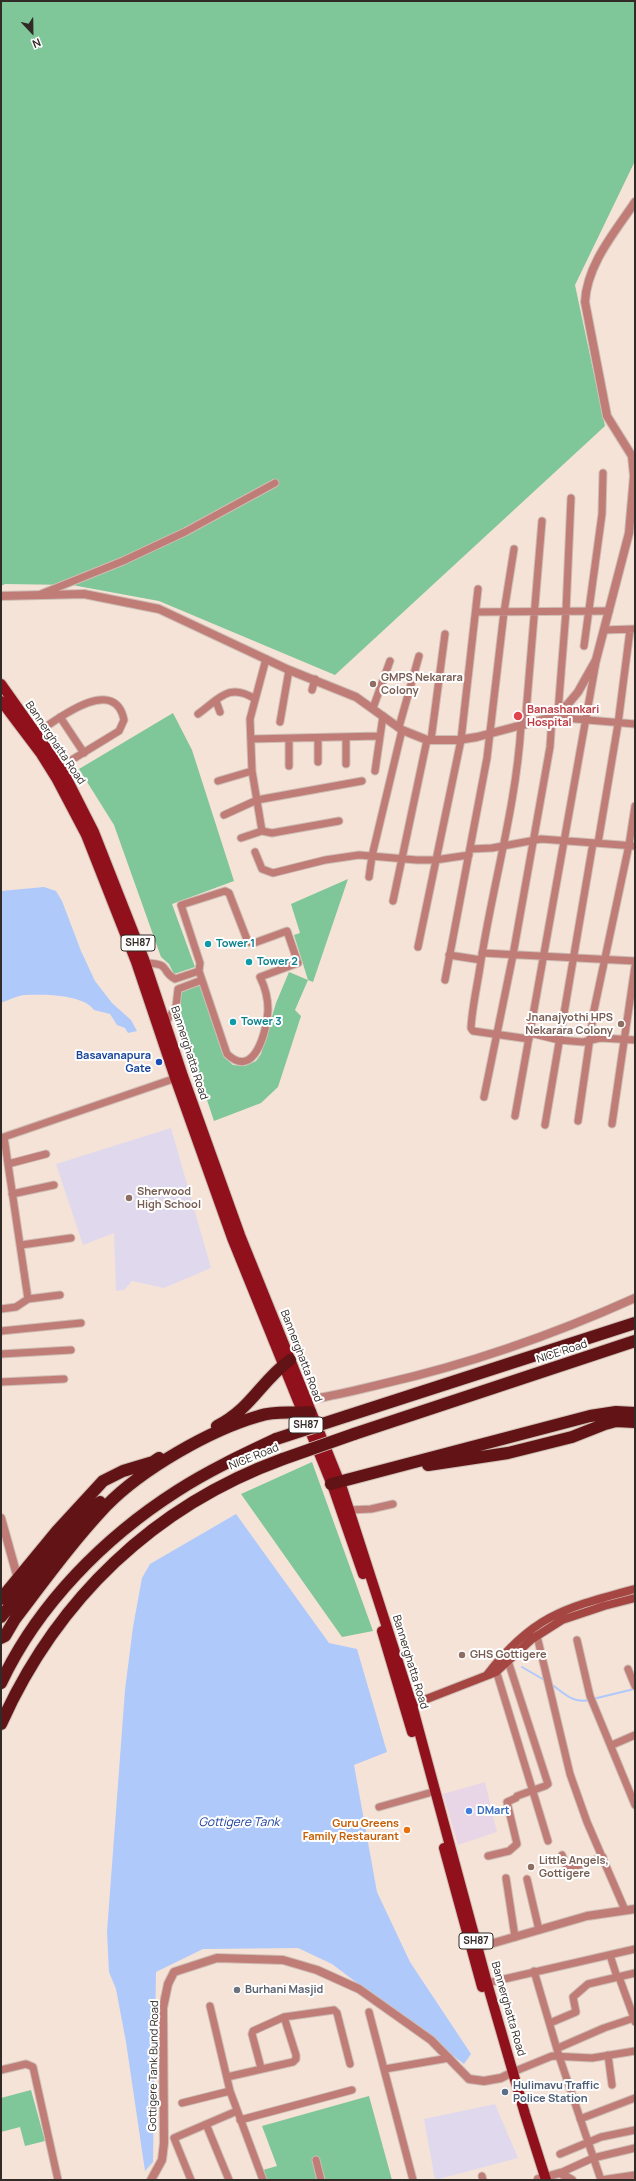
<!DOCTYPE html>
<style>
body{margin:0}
#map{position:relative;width:636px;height:2181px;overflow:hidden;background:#f5e3d8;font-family:Manrope,sans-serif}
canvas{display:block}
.frame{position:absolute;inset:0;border:2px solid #312a26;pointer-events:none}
.north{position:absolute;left:12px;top:12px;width:40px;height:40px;-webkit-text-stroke:3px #fff;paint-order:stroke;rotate:158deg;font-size:11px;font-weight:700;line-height:16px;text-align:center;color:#312a26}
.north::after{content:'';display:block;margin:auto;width:14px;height:18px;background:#312a26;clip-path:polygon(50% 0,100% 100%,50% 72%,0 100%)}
</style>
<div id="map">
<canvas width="636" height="2181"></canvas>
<div class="frame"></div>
<div class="north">N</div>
</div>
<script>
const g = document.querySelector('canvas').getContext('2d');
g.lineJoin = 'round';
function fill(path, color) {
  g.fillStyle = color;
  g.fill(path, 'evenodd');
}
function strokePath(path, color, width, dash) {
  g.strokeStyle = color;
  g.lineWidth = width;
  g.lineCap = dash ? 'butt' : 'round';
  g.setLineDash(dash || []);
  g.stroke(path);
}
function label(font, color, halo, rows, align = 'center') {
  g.font = font + ' Manrope,sans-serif';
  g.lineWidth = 4;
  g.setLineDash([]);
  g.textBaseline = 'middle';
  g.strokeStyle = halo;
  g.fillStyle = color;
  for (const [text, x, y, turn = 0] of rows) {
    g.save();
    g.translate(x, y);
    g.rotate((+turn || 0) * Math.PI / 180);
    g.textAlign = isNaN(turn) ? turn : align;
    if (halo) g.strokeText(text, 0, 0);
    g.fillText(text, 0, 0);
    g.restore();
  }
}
const commercial = new Path2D(`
 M485,1782L497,1832L458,1845L443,1794Z`);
const education = new Path2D(`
 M171,1128L211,1268L164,1288L132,1281L124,1290L116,1291L114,1233L83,1245L56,1164Z
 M495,2104L518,2158L435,2180L424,2119Z`);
const green = new Path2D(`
 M1,1H635V161L575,285L605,426L335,675L159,601L72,585L5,584L1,586Z
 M173,713L192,750L234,881L172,904L195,967L174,974L169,964L161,957L114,825L79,769Z
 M348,879L313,982L308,980L295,1010L301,1016L278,1087L261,1103L214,1121L179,1016L181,1005L180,993L200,985L224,1057L233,1065L245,1066L256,1061L261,1054L276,1003L289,972L308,980L294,935L300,933L291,904Z
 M312,1462L373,1631L342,1637L241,1494Z
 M31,2090L45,2141L25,2146L20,2127L1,2132V2098Z
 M369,2096L392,2180H267L263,2170L277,2166L262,2126Z`);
const water = new Path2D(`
 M44,887L56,891L62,901L81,951L95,981L112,1003L131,1020L137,1031L128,1033L125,1028L117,1025L110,1014L94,1010C84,994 42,994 24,995C17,996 8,1000 1,1003V891Z
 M236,1514L329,1643L357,1649L387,1752L354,1765L377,1892L410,1962L471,2054L464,2064L332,1964L298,1948L203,1949L156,1972L153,2162L145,2171L126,2042L116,1989L109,1972L107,1932L125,1690L133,1627L142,1578L150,1564Z`);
const stream = new Path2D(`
 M522,1667L546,1681
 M551,1684C564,1693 573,1704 589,1700
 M593,1699L634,1689`);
const minor = new Path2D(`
 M41,594L123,561L185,532L275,483
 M476,612L609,611
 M604,630L634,629
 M584,646L602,514L603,473
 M266,659L250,719L252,771L262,831L272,833L339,821
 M312,690L315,679
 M216,701L220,712
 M373,708L390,661
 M558,712L566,611L571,498
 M198,714C219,699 229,682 255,699
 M60,717L84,753
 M280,722L289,670
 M525,725L542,521
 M521,726C516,808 492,887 480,967C477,987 472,1008 471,1028L473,1031L529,1039
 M399,727L419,656
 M37,733C57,719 115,674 124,720L119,731L60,767
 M346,737V764
 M251,739L379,736
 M289,739V766
 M431,740L445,634
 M318,762V738
 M375,771L383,716
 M218,781L252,771
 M224,815L257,800L362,781
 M241,838L262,831
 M598,843L618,724L630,630
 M470,849L492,848L541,839L635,846
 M255,852L262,869L273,873L325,860L359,855L417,860H435L469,855
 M369,877L372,856L402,730
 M225,891L229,893L248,942L254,943L287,931L298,963L260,977C265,987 268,998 268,1010C267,1029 255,1081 227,1054L199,971L200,963L181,905Z
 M393,901L427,740
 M418,947L461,740L478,589
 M482,953L635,961
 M449,955L481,960
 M145,963C173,964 159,970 175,979L199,971
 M445,980L487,758L504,612L514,549
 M166,1022L176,1007L178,989L202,980
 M530,1033L559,1040L583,1042L600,1038L635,1040
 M484,1097L513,955L550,747L552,717L635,724
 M515,1116L596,662
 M578,1121L594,1010L629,845L635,806
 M612,1124L635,966
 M545,1125L593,843
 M4,1137L28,1299
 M1,1138L179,1077
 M8,1164L46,1154
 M12,1194L54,1185
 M21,1245L71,1238
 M1,1309L16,1307L28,1299L60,1295
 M1,1331L81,1323
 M1,1354L71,1350
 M1,1382L64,1379
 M349,1510L371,1509L393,1504
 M537,1636L570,1774L587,1822L625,1910
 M577,1640L590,1696L635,1805
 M495,1667L548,1841
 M628,1669L635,1686
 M612,1745L635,1735
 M379,1807L429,1793
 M562,1855L567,1867L572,1868L603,1857
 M488,1856L509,1851L517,1844L507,1802L516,1798L517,1796L545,1786L548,1784L508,1661
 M506,1878L515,1937
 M527,1879L539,1930
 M610,1955L617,1977
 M534,1971L559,2056L601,2180L635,2175
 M619,1977L634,2018
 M487,1983L635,1949
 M210,2006L230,2091L263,2180
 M369,2012L413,2180
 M550,2023L576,2012L573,1997L588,1984L635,1973
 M558,2048L604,2028L634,2018L635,2022
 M608,2055L612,2085
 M261,2068L252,2034L253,2031L284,2017
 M385,2069L449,2058
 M1,2070L26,2064L33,2067L58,2180
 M513,2072L552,2056L592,2058L635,2051
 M227,2077L293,2062L296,2059V2055L284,2017L334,2010L337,2013L350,2064
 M182,2103L230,2091
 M580,2119L635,2098
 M240,2120L352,2090
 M206,2124L229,2180
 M560,2154L601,2137L635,2130
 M316,2160L321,2180
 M560,2173L593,2158L635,2148
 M482,2176L483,2180
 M191,2180L174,2138L237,2111`);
const tertiary = new Path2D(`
 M1,596L84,594L159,609L289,670L356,697L402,730L427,740H458L477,737L552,717L568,704L578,692L596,660L629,533L634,476L632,456L607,416L585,302C587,264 615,232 635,202
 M305,1400C331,1397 357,1390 382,1384C470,1364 553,1335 635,1298
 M1,1518L18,1579
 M473,1949L587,1916L635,1909
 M538,2179L560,2173L572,2180
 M151,2180L162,2160L164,2143L163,2008L168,1984L174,1972L217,1958L283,1960L317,1970L359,1989L431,2040L469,2079L484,2081L501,2078L513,2072`);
const secondary = new Path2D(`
 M487,1675C533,1615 565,1608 635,1589
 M406,1707L496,1672L532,1639L562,1620L604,1606L635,1598`);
const primary = new Path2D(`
 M1,684L64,773L94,832L144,959L183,1076L240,1235L342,1488L412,1705L487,1983L525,2114L546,2180
 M1,701L41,754L56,778L86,835L136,962L175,1078L232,1238L334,1490L363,1574
 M382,1631L412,1732
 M444,1848L482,1987`);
const motorway = new Path2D(`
 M347,1416L635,1323
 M217,1426C251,1409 261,1381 290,1360
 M354,1434L635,1341
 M428,1465L508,1453L572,1437L605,1424L616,1421L635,1422
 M331,1484L590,1416L616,1412L635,1413
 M1,1599L57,1531L103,1481L123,1471L153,1462L159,1458
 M1,1617L82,1519L100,1502
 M1,1638L5,1636L15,1619C44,1581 73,1541 106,1506C142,1469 210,1430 259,1416C277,1410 293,1414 310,1412
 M1,1683C38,1604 105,1537 177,1491C208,1471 242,1455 276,1439
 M1,1724C57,1599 154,1506 283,1459`);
const motorwayBridge = new Path2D(`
 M276,1439L347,1416
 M283,1459L354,1434`);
const markers = [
 [373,684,4,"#8d6e63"],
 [518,716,5,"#e0444e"],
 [208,944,4,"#0f9aa8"],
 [249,962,4,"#0f9aa8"],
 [233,1022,4,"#0f9aa8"],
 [621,1024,4,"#8d6e63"],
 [159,1062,4,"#1a4fb4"],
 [129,1198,4,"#8d6e63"],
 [462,1655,4,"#8d6e63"],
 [469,1811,4,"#3f7fe0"],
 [407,1830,4,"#e8710a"],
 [531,1867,4,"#8d6e63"],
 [237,1990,4,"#6b7280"],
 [505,2092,4,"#5c6f8a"]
];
const shields = [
 [138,943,34],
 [306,1425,34],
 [476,1941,34]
];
const shieldNames = [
 ["SH87",138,943],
 ["SH87",306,1425],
 ["SH87",476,1941]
];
const educationNames = [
 ["GMPS Nekarara",381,678],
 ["Colony",381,691],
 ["Jnanajyothi HPS",613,1018,"right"],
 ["Nekarara Colony",613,1031,"right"],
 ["Sherwood",137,1192],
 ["High School",137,1205],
 ["GHS Gottigere",470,1655],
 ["Little Angels,",539,1861],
 ["Gottigere",539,1874]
];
const healthNames = [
 ["Banashankari",527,710],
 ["Hospital",527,723]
];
const streetNames = [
 ["Bannerghatta Road",55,743,56],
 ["Bannerghatta Road",189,1053,72],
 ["NICE Road",562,1352,-18],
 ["Bannerghatta Road",301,1356,69],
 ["NICE Road",254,1457,-22],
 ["Bannerghatta Road",410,1662,73],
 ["Bannerghatta Road",508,2009,74],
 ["Gottigere Tank Bund Road",154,2066,-89]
];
const cultureNames = [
 ["Tower 1",216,944],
 ["Tower 2",257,962],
 ["Tower 3",241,1022]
];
const transitNames = [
 ["Basavanapura",151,1056],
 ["Gate",151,1069]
];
const shopNames = [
 ["DMart",477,1811]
];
const foodNames = [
 ["Guru Greens",399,1824],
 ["Family Restaurant",399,1837]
];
const worshipNames = [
 ["Burhani Masjid",245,1990]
];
const serviceNames = [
 ["Hulimavu Traffic",513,2086],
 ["Police Station",513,2099]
];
const waterNames = [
 ["Gottigere Tank",239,1823]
];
fill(commercial, '#e8d6e7');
fill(education, '#e0d9ee');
fill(green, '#7fc698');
fill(water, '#afc9fb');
strokePath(stream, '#afc9fb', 2);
strokePath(minor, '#cebeb4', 9);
strokePath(tertiary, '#cebeb4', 10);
strokePath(secondary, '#cebeb4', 10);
strokePath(primary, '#cebeb4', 12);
strokePath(motorway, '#cebeb4', 14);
strokePath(minor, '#c07d78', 7);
strokePath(tertiary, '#c07d78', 8);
strokePath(secondary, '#a64643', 8);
strokePath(primary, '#90111b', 10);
strokePath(motorway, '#621315', 12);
strokePath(motorwayBridge, '#cebeb4', 14, []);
strokePath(motorwayBridge, '#621315', 12);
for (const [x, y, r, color] of markers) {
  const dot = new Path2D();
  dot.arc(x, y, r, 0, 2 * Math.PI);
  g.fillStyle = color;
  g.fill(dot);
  strokePath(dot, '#fff', 1.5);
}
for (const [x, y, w] of shields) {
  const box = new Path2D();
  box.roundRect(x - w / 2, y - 8, w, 16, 3);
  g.fillStyle = '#fff';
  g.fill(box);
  strokePath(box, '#312a26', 1);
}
label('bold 10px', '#312a26', null, shieldNames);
label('bold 11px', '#785e54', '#fff', educationNames, 'left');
label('bold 11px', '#be3a42', '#fff', healthNames, 'left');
label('11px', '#312a26', '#fff', streetNames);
label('bold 11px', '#0d838f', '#fff', cultureNames, 'left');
label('bold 11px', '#164399', '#fff', transitNames, 'right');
label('bold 11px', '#366cbe', '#fff', shopNames, 'left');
label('bold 11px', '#c56008', '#fff', foodNames, 'right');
label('bold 11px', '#5b616d', '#fff', worshipNames, 'left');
label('bold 11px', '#4e5e75', '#fff', serviceNames, 'left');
label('italic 12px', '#1e43a0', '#fff', waterNames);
</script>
